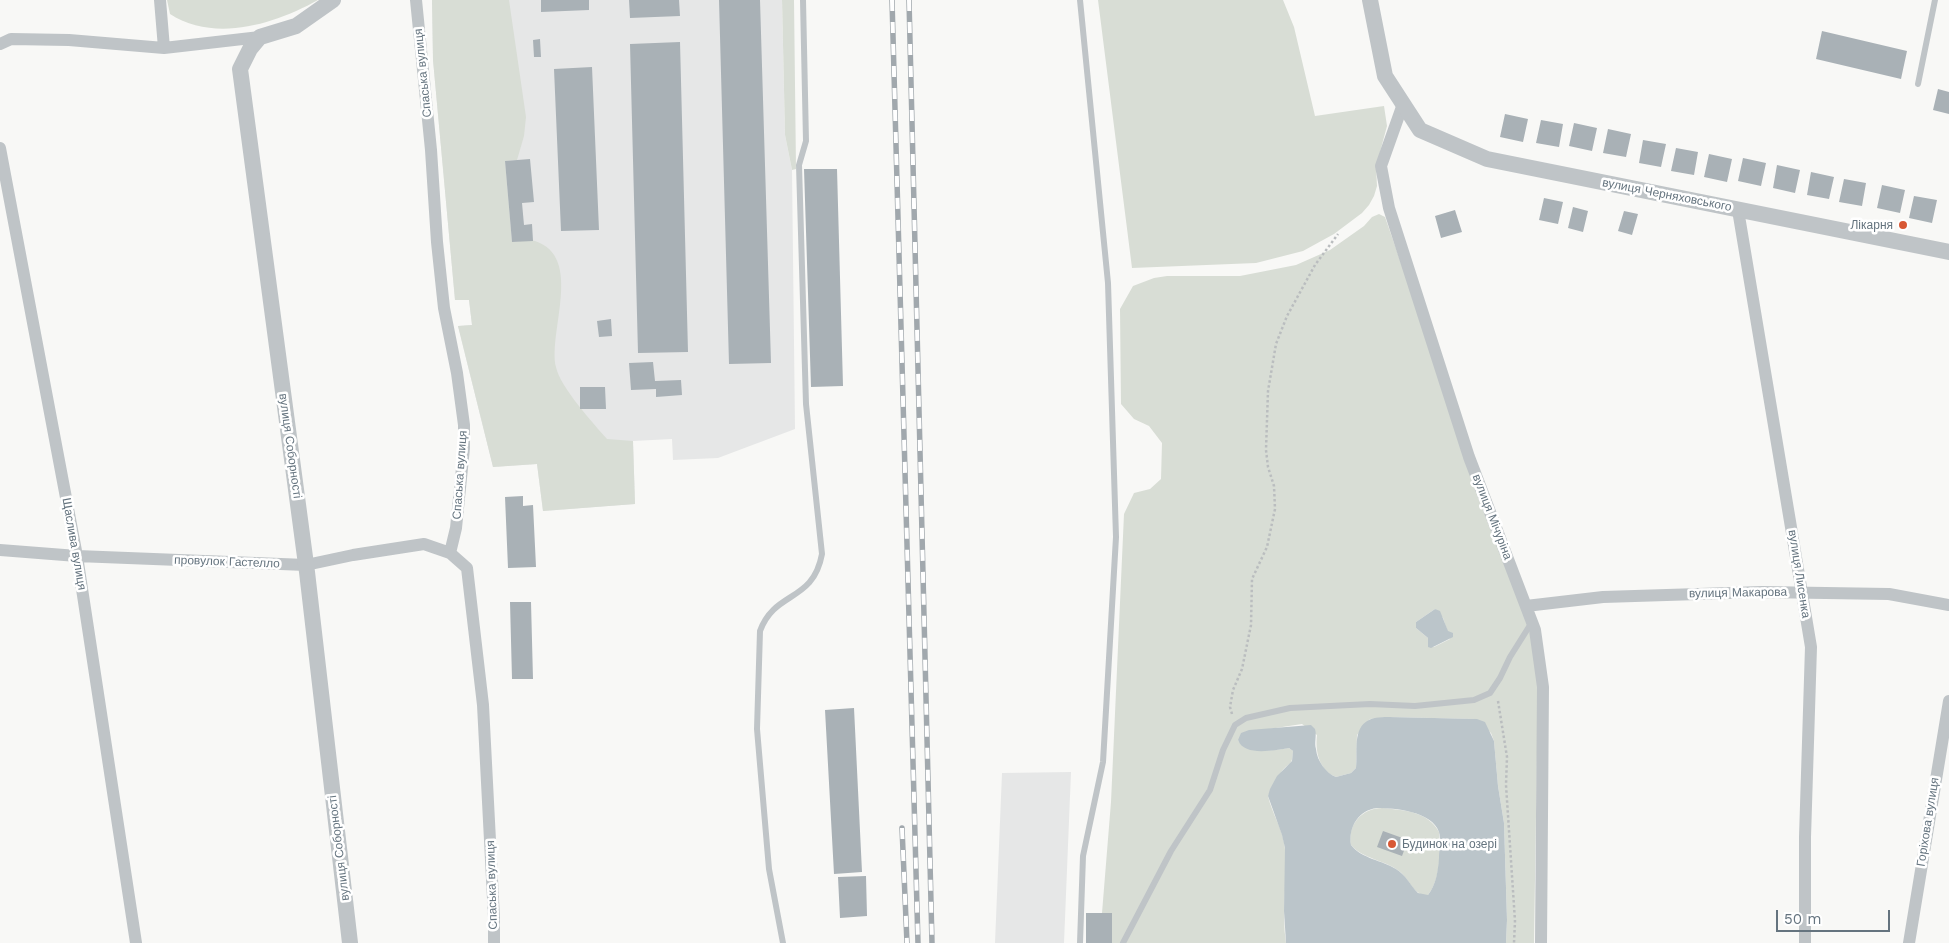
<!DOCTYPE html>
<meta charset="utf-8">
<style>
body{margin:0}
#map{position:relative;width:1949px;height:943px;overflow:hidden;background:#f8f8f6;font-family:"Work Sans",sans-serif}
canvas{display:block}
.scale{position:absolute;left:1776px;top:910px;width:114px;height:22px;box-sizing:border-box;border:2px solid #65747f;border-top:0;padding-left:6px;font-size:15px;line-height:18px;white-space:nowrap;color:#65747f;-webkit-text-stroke:4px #fff;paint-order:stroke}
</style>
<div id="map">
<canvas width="1949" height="943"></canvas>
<div class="scale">50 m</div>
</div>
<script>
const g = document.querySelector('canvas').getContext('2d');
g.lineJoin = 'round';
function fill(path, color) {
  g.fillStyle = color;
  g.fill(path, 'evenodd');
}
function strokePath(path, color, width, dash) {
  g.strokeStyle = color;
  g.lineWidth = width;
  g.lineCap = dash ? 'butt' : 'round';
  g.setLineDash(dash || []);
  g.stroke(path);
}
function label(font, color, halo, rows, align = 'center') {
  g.font = font + ' "Work Sans",sans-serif';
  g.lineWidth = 5;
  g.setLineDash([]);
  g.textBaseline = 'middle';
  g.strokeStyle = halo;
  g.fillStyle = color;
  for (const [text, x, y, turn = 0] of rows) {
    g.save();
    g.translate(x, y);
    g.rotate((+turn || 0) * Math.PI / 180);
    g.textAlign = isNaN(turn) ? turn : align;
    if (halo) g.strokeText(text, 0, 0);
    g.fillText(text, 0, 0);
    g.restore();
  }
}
const built = new Path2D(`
 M432,0H782L785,135L792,170L795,429L718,458L673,460L672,439L633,441L635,504L543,511L537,464L493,467L458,326L472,325L469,300H455L433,60Z
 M1071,772L1064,943H995L1002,773Z`);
const green = new Path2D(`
 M167,0H318C275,24 215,43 170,14Z
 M432,0H509L526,117L524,136L517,160L505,161L512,242C519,242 528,239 535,241C584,257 548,332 556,367C560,387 593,423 607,439L633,441L635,504L543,511L537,464L493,467L458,326L472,325L469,300H455L433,60Z
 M782,0H794L796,169L792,170L785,135Z
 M1098,0H1283L1294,27L1315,116L1384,106L1387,126L1376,167L1377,186L1374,196L1369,205L1362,213L1334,234L1303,251L1256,263L1132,268Z
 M1379,214L1385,217L1531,636L1538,688L1534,943H1506L1507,920L1504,823L1498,786L1494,741L1491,733L1475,719L1389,717L1370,719L1357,735L1356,768L1351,773L1336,777C1319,770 1315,752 1317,735L1302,724L1269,729L1238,740C1244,755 1276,750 1289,748L1293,751C1292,767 1290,761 1282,771C1276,778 1272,789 1268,796C1272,814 1284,831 1285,849C1288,880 1281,911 1286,943H1112V913H1102L1111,802L1124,514L1134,493L1150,489L1161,479L1162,443L1149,426L1134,419L1121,404L1120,309L1133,286L1154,278L1167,276H1240L1296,265L1330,250L1364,226L1372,217ZM1435,609L1443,618L1450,639L1434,647H1428V638L1416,628V622Z
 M1382,808C1403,810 1428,811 1439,832C1440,851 1441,879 1428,895C1414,897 1409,878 1399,871C1385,860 1363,859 1351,845C1347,825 1362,808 1382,808Z`);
const water = new Path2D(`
 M1435,609L1440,611L1448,631L1453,633V637L1431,648L1428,647V638L1416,628V622Z
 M1389,717L1477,719L1485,722L1494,741L1498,786L1504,823L1507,920L1506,943H1286L1284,911L1285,848L1282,835L1268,796L1270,789L1277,776L1292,761L1293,751L1289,748C1275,750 1244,757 1238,740L1241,733L1249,730L1311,725L1315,729C1317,736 1314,742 1316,749C1317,761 1326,773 1336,777L1351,773L1356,768C1358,752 1352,728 1369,720C1374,717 1384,717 1389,717ZM1377,808C1394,808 1432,811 1439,832C1441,839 1439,850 1439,858C1438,871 1436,885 1428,895L1418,893C1410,885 1406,875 1396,869C1382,860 1362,859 1351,845C1348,827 1359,810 1377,808Z`);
const building = new Path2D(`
 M541,0H589V10L541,12Z
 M629,0H679L680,16L630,18Z
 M719,0H760L771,363L729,364Z
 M1822,31L1907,51L1901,79L1816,59Z
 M540,39L541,57H534L533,40Z
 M680,42L688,352L638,353L630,44Z
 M592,67L599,230L561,231L554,69Z
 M1938,89L1949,92V114L1933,110Z
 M1505,114L1528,119L1523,142L1500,137Z
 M1541,120L1563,124L1559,147L1536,143Z
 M1574,123L1597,128L1592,151L1569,146Z
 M1608,129L1631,134L1626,157L1603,153Z
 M1643,140L1666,144L1661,167L1639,163Z
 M1676,148L1698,152L1694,175L1671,171Z
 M1709,154L1732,159L1727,182L1704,177Z
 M1743,158L1766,163L1761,186L1738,181Z
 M530,159L534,202L522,203L524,225L532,224L533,241L512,242L505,161Z
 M1777,165L1800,170L1795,193L1773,188Z
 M804,169H837L843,386L811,387Z
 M1811,172L1834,177L1829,199L1807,195Z
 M1844,179L1866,183L1862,206L1839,202Z
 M1882,185L1905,190L1900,213L1877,208Z
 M1914,196L1937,200L1932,223L1909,218Z
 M1544,198L1563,202L1558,224L1539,220Z
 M1573,207L1588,211L1583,232L1568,228Z
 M1455,210L1462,232L1441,238L1435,216Z
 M1624,211L1638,214L1632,235L1618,231Z
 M611,319L612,336L599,337L597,321Z
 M653,362L655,381L681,380L682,395L656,397V389L631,390L629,363Z
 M580,387H605L606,409H580Z
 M523,496V506L533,505L536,567L508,568L505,497Z
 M510,602H531L533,679H512Z
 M854,708L862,872L834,874L825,710Z
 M1383,831L1408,840L1402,856L1377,847Z
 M866,876L867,916L840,918L838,877Z
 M1086,913H1112V943H1086Z`);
const path = new Path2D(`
 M1498,701L1507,757L1506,785L1515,921L1514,943
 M1232,714L1230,707L1233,690L1242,669L1251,625L1252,579L1267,547L1275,509L1274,486L1268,467L1266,450L1268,391L1276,344L1287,316L1315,265L1338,234`);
const service = new Path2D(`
 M1080,0L1108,283L1116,537L1103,762L1083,856L1080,943
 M1918,84L1935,0
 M783,943L769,869L757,729L760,631C775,590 813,603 822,554L806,404L799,165L806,141L803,0
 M1123,943L1171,851L1210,790L1223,750L1235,725L1246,718L1290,708L1370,704L1415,706L1474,700L1490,693L1500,678L1510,657L1532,622`);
const minor = new Path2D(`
 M160,0L164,48
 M416,0L431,150L437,242L444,308L457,373L464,425V448L456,528L450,553L467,568L483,705L494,918V943
 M0,44L11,39L69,40L164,48L260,37
 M1403,104L1381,166L1389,208L1469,457L1535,630L1543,687L1541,943
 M0,148L77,556L136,943
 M1738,210L1811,647L1805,837V943
 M0,550L77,556L306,565L353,555L424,544L450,553
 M1526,606L1603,597L1762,592L1889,594L1949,605
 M1909,943L1949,701`);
const tertiary = new Path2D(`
 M333,0L296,26L260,37L250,49L240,69L307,572L350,943
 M1370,0L1385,76L1420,130L1487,159L1949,252`);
const rail = new Path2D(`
 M892,0L918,943
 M909,0L932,943
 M902,828L907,943`);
const markers = [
 [1903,225,5,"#d85835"],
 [1392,844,5,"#d85835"]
];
const streetNames = [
 ["Спаська вулиця",423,73,-96],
 ["вулиця Черняховського",1667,195,11],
 ["вулиця Соборності",290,446,82],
 ["Спаська вулиця",460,475,-86],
 ["вулиця Мічуріна",1492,517,69],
 ["Щаслива вулиця",74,544,80],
 ["провулок Гастелло",227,562,2],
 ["вулиця Лисенка",1799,574,81],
 ["вулиця Макарова",1738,593,-1],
 ["Горіхова вулиця",1928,822,-81],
 ["вулиця Соборності",339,848,-97],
 ["Спаська вулиця",492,885,-92]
];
const poiNames = [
 ["Лікарня",1893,225],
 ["Будинок на озері",1402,844,"left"]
];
fill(built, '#e6e7e7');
fill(green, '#d8ddd5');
fill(water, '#bbc5ca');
fill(building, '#a9b1b6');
strokePath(path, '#babdbf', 2.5, [2.5, 2.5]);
strokePath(service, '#bfc4c7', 6);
strokePath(minor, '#bfc4c7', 12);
strokePath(tertiary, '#bfc4c7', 16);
strokePath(rail, '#a1a8ad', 5.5);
strokePath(rail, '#fff', 4, [11]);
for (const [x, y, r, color] of markers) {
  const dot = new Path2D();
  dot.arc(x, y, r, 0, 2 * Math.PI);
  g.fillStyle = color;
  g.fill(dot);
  strokePath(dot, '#fff', 2);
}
label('12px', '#65747f', '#fff', streetNames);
label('12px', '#65747f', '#fff', poiNames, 'right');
</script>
